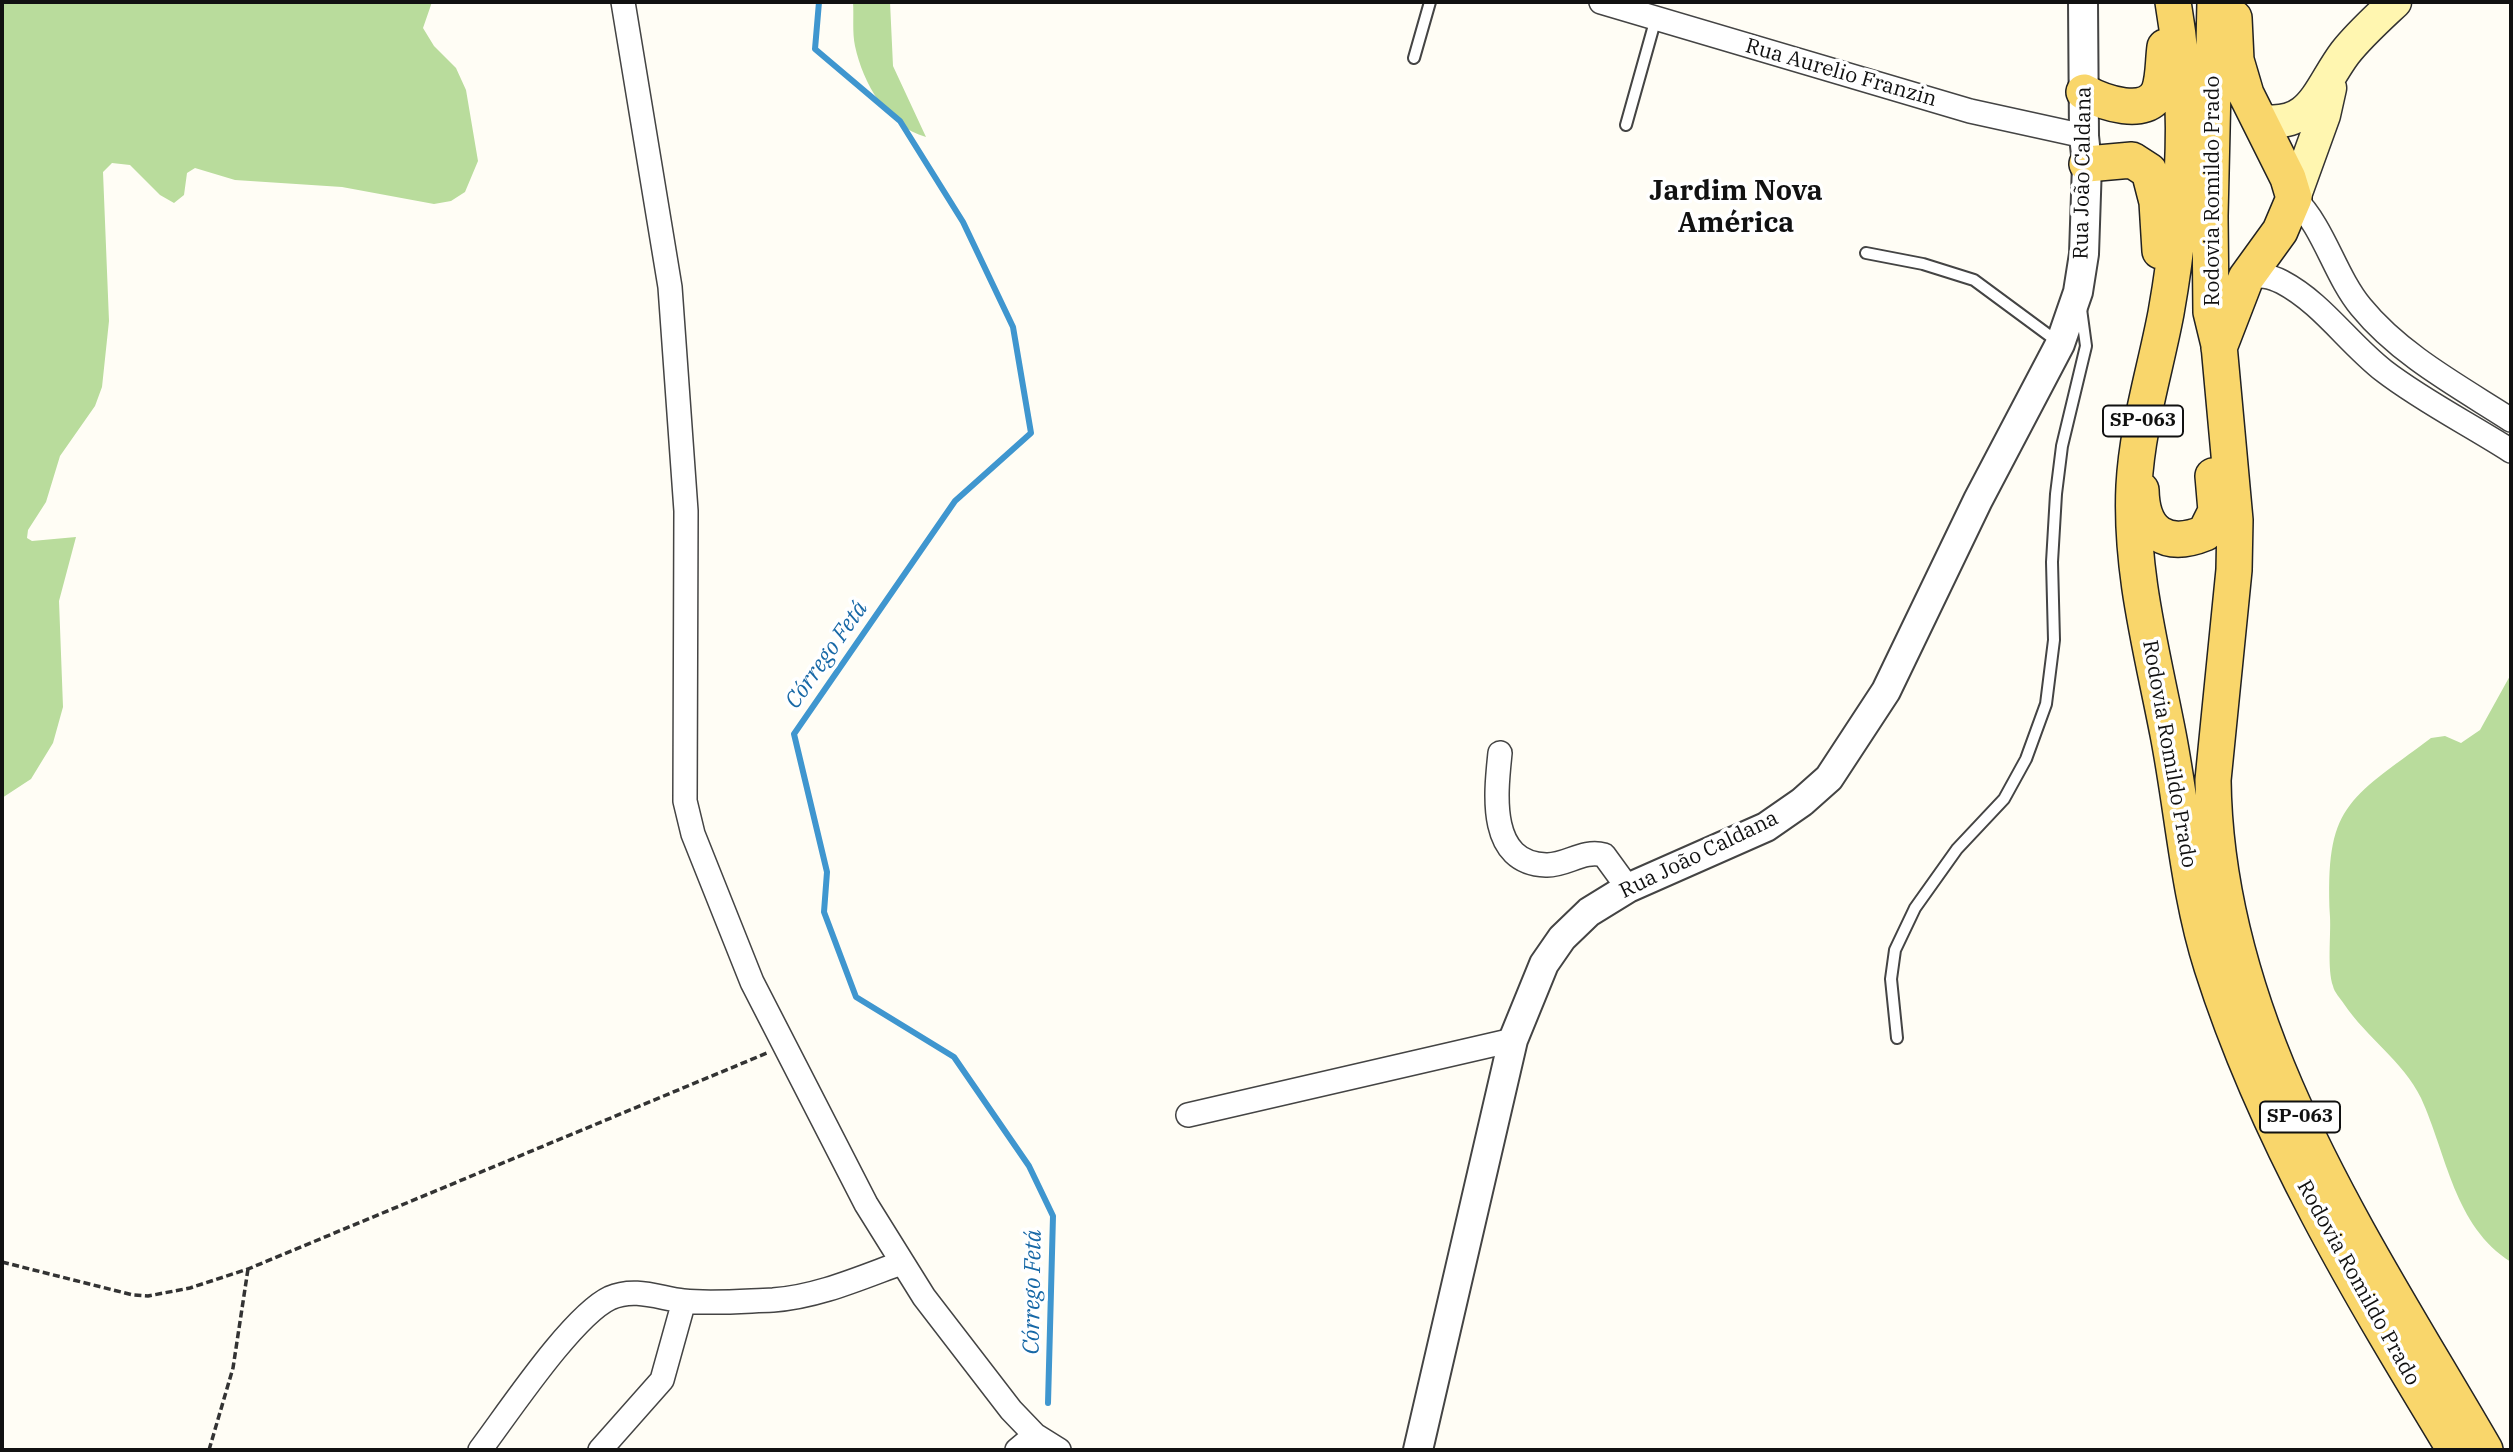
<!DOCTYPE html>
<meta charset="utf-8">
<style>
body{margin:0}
#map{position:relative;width:2513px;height:1452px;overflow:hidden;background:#fffdf5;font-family:"IBM Plex Serif",serif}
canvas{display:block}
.frame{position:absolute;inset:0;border:4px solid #111;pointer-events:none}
</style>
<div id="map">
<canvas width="2513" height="1452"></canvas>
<div class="frame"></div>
</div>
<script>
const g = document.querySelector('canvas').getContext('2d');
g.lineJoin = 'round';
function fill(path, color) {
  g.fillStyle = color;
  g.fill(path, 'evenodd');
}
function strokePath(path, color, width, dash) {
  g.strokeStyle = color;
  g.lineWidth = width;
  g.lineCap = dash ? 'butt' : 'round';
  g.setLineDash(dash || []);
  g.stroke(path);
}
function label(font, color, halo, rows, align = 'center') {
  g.font = font + ' "IBM Plex Serif",serif';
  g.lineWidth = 7;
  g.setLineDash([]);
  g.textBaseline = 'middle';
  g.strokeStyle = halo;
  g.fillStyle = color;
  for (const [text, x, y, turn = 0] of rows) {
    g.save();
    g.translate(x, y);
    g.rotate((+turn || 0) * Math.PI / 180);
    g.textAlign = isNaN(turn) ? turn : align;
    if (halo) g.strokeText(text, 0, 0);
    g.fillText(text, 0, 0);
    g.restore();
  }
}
const forest = new Path2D(`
 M2,2H432L423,28L434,46L456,68L466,90L478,161L465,192L451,201L434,204L342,187L235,180L195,168L187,173L184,195L174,203L160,195L130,165L112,163L103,172L109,321L102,387L95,406L60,456L46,502L28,530L27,538L32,541L76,537L59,601L63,707L53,743L31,779L2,798Z
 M853,2H890L893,66L926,137C887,126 863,83 855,46C852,32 854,16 853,2Z
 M2511,674V1262C2454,1226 2447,1155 2421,1098C2403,1061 2367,1038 2344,1004C2341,999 2334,992 2333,986C2327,969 2331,936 2330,917C2325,805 2347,801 2431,738L2445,736L2461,743L2480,730Z`);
const stream = new Path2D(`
 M819,2L815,49L900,121L963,222L1013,327L1031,433L955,501L794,734L827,872L824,912L856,997L954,1057L1029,1166L1053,1216L1048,1403`);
const path = new Path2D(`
 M2,1262L133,1295L148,1296L190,1288L248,1269L767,1053
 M209,1450L233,1368L248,1269`);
const service = new Path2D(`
 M1414,58L1430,2
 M1626,125L1656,18
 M1866,253L1923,264L1974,280L2058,342
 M1897,1038L1891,979L1895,950L1915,908L1957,849L2004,799L2026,759L2046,704L2054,640L2052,562L2056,494L2062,446L2086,346L2081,309`);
const minor = new Path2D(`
 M623,2L670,287L686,511L685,801L693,834L752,982L866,1204L924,1297L1011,1410L1035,1435L1059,1450
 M1601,2L1970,111L2084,136
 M2294,198C2325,229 2334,274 2361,307C2400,355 2460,387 2511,420
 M2246,278C2260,274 2270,276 2282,282C2322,303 2348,343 2384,371C2423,401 2469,424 2511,451
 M1500,753C1496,792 1487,863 1546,865C1566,866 1583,849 1604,855L1628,888
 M1188,1115L1513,1040
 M480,1450C508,1413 572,1316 610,1298C635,1287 659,1298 683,1301C712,1304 744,1301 773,1300C817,1297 860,1278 901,1263
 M600,1450L662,1380L684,1301
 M1017,1450L1035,1435`);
const tertiary = new Path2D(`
 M1418,1450L1513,1040L1544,964L1562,938L1589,912L1628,888L1766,827L1802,802L1829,778L1886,691L1978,500L2060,344L2078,292L2084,254L2087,164L2084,136L2083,2`);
const secondary = new Path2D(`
 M2258,120C2312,130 2318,89 2345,53C2359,35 2378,18 2395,2
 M2294,198L2324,115L2330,88`);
const primary = new Path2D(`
 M2173,2C2191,104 2184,211 2166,313C2155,371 2137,427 2134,486C2130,571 2152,651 2168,734C2183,811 2188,892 2212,967C2267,1140 2361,1295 2455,1450
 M2215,2L2210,216L2211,312L2219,345L2235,520L2234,570L2213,780C2216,1028 2365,1243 2485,1450
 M2084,92C2102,102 2147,119 2159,91C2164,78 2163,61 2165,47
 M2087,164L2132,160L2149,171L2157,202L2160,251
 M2219,348L2246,278L2280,231L2294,198L2288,178L2246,94L2236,60L2234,18
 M2141,490C2142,533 2166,549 2205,533L2216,511L2213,476`);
const shields = [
 [2143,421,80],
 [2300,1117,80]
];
const shieldNames = [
 ["SP-063",2143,421],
 ["SP-063",2300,1117]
];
const streetNames = [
 ["Rua Aurelio Franzin",1841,73,16],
 ["Rua João Caldana",2083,173,-89],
 ["Rodovia Romildo Prado",2213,191,-90],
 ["Rodovia Romildo Prado",2169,754,80],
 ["Rua João Caldana",1699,855,-26],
 ["Rodovia Romildo Prado",2358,1283,61]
];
const waterNames = [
 ["Córrego Fetá",827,655,-55],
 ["Córrego Fetá",1033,1292,-89]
];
const districtNames = [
 ["Jardim Nova",1736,192],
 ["América",1736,224]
];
fill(forest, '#b9dc9c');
strokePath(stream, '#3f96cf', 6);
strokePath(service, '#444', 14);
strokePath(minor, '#444', 26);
strokePath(tertiary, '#444', 32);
strokePath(secondary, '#333', 35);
strokePath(primary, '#222', 38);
strokePath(path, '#333', 3.5, [7, 3.5]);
strokePath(service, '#fff', 10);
strokePath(minor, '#fff', 23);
strokePath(tertiary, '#fff', 28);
strokePath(secondary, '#fff6b0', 32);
strokePath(primary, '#f9d66b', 35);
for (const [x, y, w] of shields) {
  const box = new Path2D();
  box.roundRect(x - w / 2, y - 15.5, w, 31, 5);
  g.fillStyle = '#fff';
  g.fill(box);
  strokePath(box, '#111', 2);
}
label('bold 19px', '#111', null, shieldNames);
label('21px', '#111', '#fff', streetNames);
label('italic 23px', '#1768a6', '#fff', waterNames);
label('bold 28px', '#111', '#fff', districtNames);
</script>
